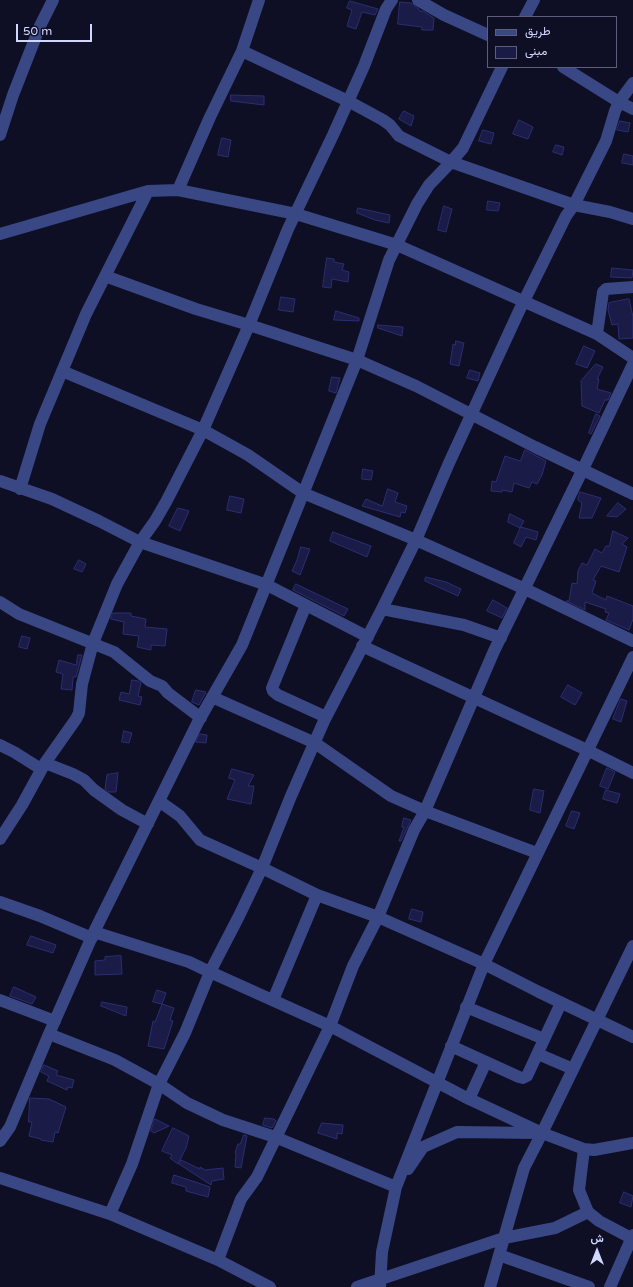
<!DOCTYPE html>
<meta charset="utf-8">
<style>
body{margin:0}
#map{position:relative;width:633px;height:1287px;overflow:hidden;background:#0e0f24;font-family:"Varela Round",Vazirmatn,sans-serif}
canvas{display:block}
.legend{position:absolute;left:487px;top:16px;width:130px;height:52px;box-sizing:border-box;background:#0e0f24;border:1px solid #5c5f7c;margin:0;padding:5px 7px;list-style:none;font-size:12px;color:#d2d7ff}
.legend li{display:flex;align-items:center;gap:8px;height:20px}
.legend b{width:20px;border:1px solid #5c5f7c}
.north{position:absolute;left:577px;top:1231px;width:40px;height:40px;-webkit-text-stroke:3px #0e0f24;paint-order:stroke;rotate:0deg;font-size:11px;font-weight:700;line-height:16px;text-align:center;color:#d2d7ff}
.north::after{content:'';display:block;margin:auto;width:14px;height:18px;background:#d2d7ff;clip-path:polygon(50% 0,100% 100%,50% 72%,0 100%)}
.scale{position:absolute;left:16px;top:24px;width:76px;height:18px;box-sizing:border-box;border:2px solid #d2d7ff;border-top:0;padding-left:5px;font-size:12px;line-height:14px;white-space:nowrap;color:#d2d7ff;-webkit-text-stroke:3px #0e0f24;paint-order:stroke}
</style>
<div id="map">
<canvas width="633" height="1287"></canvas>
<ul class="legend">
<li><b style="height:5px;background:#394784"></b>طريق</li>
<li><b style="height:11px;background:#1a1b46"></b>مبنى</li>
</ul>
<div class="north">ش</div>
<div class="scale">50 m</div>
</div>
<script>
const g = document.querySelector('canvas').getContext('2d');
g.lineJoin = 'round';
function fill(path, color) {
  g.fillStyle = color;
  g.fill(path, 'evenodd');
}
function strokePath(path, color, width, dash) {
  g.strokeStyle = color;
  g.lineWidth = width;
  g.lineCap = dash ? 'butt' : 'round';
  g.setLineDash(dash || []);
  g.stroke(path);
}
const building = new Path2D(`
 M350,1L378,9L375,15L362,12L356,29L347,26L352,10L347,8Z
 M400,2L411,3L419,9V11H423L434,18L433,30H422V27L398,24Z
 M231,95L264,96V105L231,101Z
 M404,111L414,116L411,126L399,119Z
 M519,120L533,127L528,139L513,134Z
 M620,121L630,123L628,132L617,130Z
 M483,130L494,133L491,144L479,141Z
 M222,138L231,140L228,157L218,155Z
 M556,145L564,147L562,155L553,152Z
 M624,154L633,156V165L622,163Z
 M488,201L500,203L498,211L487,210Z
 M444,206L452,209L446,232L438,230Z
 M358,208L390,215L389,223L375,220L357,213Z
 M327,258L334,259V262L344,264L342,270L349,272L348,282L332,279L331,288L323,287Z
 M612,268L633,270L632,278L611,277Z
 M281,297L295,299L293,312L279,310Z
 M629,299L633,317V338L619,339L618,324L612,325L608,310L609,303Z
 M336,311L359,318V321L334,320Z
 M378,325L403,327L402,336L378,328Z
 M456,341L464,343L459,366L450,364L453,344L455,345Z
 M584,346L595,351L587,368L576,364Z
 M596,364L603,367L597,379H599L597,389L611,393L608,400H605L599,413L582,406L581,381Z
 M470,370L480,373L478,381L467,378Z
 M332,377L340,378L336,393L329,391Z
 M596,414L600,416L591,434L589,433Z
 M525,450L546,461L542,475L537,484L532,482L529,488L514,483L512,492L502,490V492L491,491L492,481L496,482L505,456L520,461Z
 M363,469L373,471L371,480L362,479Z
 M388,489L398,493L395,502L407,506L405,513L401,512L400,517L362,506L366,499L382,506Z
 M580,492L601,498L592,518H579L582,503L578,500Z
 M230,496L244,499L241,513L227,510Z
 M618,503L626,509L617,517L607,516Z
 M178,508L189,511L180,531L169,526Z
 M510,514L524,521L520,528L508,522Z
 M521,527L538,532L536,540L526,537L521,547L514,543Z
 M613,531L628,538L622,544L627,547L619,572L601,566L593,580L596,581L592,593L606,600L607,596L633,606V619L629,630L606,620L609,613L605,612L606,609L585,602V610L566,601H569L572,583L577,584L578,571L582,563L587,565L595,549L602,553L606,546H609Z
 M333,532L371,546L367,557L330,541Z
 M301,547L310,549L300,575L292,571L297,560Z
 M79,560L86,564L82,572L74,569Z
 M426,577L446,582L461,589L458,596L425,581Z
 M296,584L348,609L344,616L293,590Z
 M493,600L507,608L502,618L487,611Z
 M113,613H131V616L146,619L145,627L167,629L165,646L151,645V650L137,647L139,636L123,634L124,622L111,619Z
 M22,636L30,638L27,649L19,647Z
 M78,655H82L76,677H73L72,690L61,689L63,674L56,672L59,660L76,665Z
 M132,680L138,681L141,683L138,696L142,697L140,705L119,700L121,692L129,694Z
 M568,685L582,693L575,705L561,697Z
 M196,690L206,692L199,705L192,702Z
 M621,699L627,701L621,722L613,719Z
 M124,731L132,733L129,743L122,742Z
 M200,734L207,735L206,743L196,742Z
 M607,768L615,772L608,789L600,786Z
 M232,769L254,775L248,786H254L251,804L227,799L235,780L229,778Z
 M118,773L116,792H109L105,789L107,775Z
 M534,789L544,791L540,813L530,810Z
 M606,790L620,794L617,803L603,799Z
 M572,811L580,813L574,829L566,826Z
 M404,818L411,820L401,841H399L404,827H402Z
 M412,909L423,912L421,922L409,919Z
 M31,936L56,945L53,953L27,945Z
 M121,956L122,974L95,975V961L105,960V957Z
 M14,987L36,997L32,1004L10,996Z
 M157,990L166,993L162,1004L174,1008L170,1020L173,1021L164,1049L148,1046L153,1021L155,1022L162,1004L153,1002Z
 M102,1002L127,1007L126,1016L101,1006Z
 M44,1065L58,1071L56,1075L74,1080L72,1088L68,1087L67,1090L47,1081L49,1076L41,1072Z
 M30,1098L49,1099L66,1107L58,1133L55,1132L53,1142L41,1140V1139L29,1136L32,1122H29Z
 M265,1118L274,1119L276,1121L272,1128L263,1125Z
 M155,1119L169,1126L154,1133L151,1131Z
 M322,1123L343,1125L342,1134L337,1133V1139L318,1133Z
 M173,1128L189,1136L186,1148L178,1164L170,1158L172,1155L162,1151Z
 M244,1135L247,1136L241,1168L235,1167L236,1154L235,1153L238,1144H240Z
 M181,1160L200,1169V1167L205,1170L223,1168L224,1179L212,1181L211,1185L179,1164Z
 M174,1175L210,1187L208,1197L186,1191V1187L172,1183Z
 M624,1192L633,1196L631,1207L620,1203Z`);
const minor = new Path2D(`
 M418,0L444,15L488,35
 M525,17L534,0
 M242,51L348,101L383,120L390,125L399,136L451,162L574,205L610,212L633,219
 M563,67L619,102L633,109
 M0,135L13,95L40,26L53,0
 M178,190L210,117L242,51L259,0
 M0,234L148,191L178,190L296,214L397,245L597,334L633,358
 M105,276L196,309L249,325L357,360L416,386L535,447L633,494
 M597,334L603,292L606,289L633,287
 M62,371L203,430L248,455L303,493L416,540L525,589L633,641
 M0,481L52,499L99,521L140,542L267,585L368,637
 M20,489L40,424L86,314L148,191
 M0,602L19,614L114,652L150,681L162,686L168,693L201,718
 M306,605L272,688L273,691L278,695L326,717
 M382,609L464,625L501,638
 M362,646L587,750L633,773
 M212,697L315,743L391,796L425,811L537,853
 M0,745L14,752L41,769
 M45,763L73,774L84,780L94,790L122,810L148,824
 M159,801L180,816L200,840L262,868L317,895L378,917L484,964L539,992L633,1037
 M0,839L22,805L45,763L76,719L79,713L82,684L93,643L117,584L140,542L155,521L166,502L203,430L249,325L288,229L333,135L364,66L386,9L392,0
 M0,902L40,916L92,938
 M94,932L189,962L210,972L330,1026L465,1097L542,1133L584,1149L594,1150L633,1143
 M0,1000L55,1021
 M273,1000L317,895
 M466,1007L544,1039
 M49,1034L115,1060L159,1084L187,1103L223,1120L275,1137L396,1187
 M451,1046L519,1077L523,1078L527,1076L561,1003
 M538,1054L573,1069
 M469,1099L486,1062
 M0,1141L10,1127L49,1034L94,932L198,722L242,645L357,360L389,260L417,204L429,185L451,162L463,148L502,67
 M584,1149L579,1190L588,1212L599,1221L631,1238
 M408,1169L423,1147L457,1132L537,1133
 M0,1178L110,1214L218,1260L270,1287
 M110,1214L132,1164L159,1084L185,1033L210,972L239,916L262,868L291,796L324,721L382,609L416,540L449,463L519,311L566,216L574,205L606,141L615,111L619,102L633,83
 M499,1255L589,1287
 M218,1260L241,1199L257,1177L330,1026L353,966L378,917L414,830L425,811L494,651L583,469L633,364
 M357,1287L504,1238L555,1228L588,1212
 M380,1287L382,1252L396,1187L484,964L633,657
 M490,1287L524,1168L542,1133L633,946
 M610,1287L633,1235`);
fill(building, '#1a1b46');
strokePath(building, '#2c2e72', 1);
strokePath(minor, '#394784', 12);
</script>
